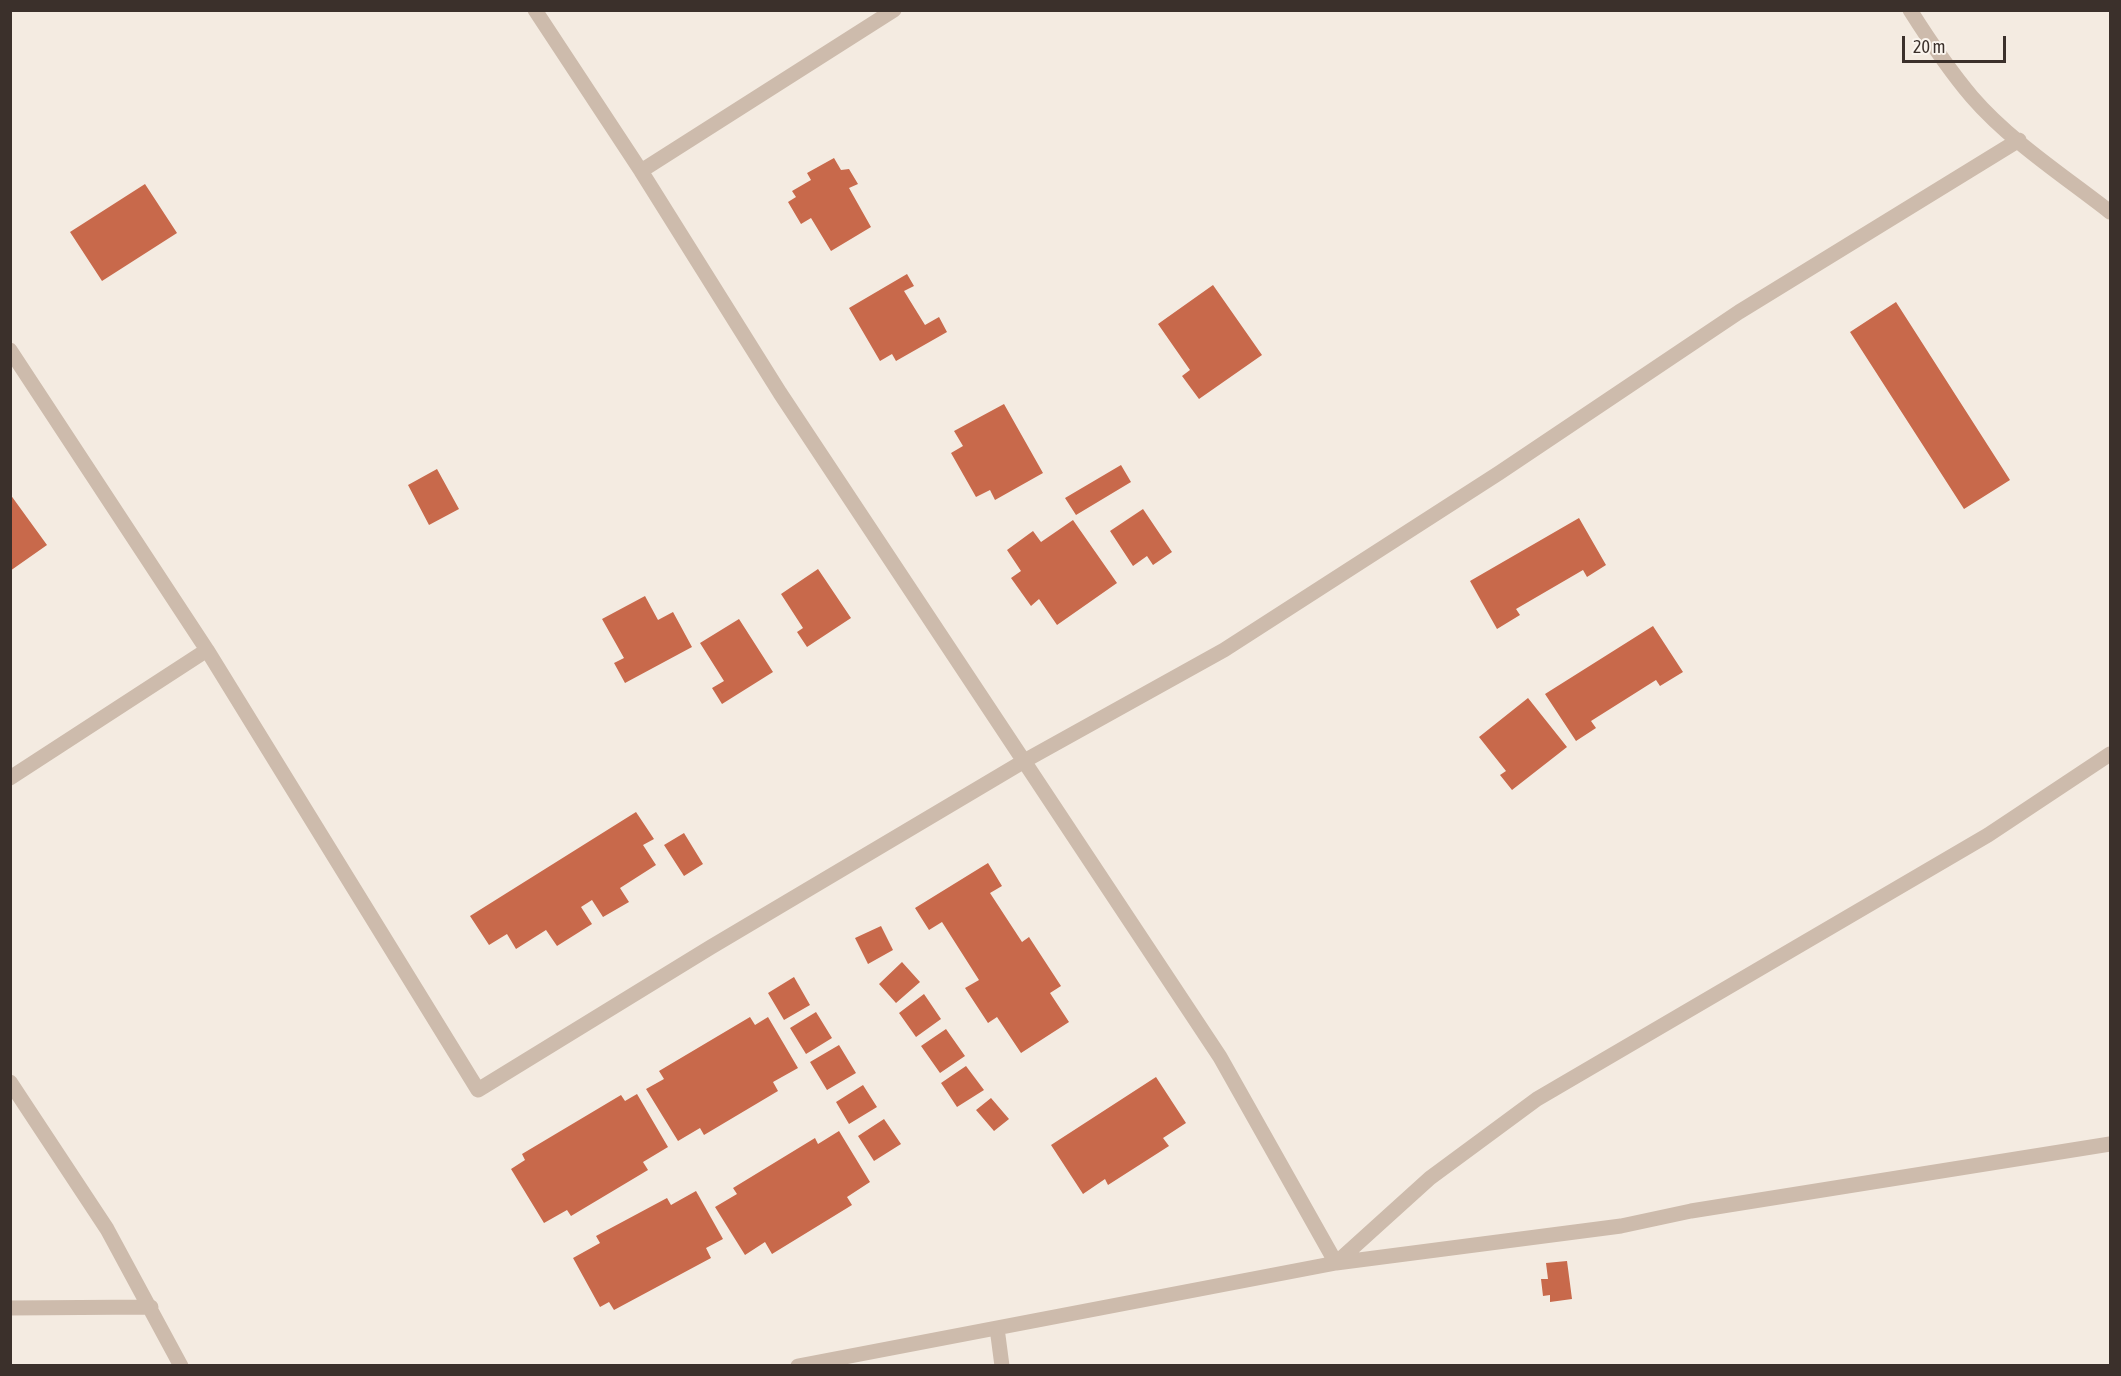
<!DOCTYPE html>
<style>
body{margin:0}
#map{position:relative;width:2121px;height:1376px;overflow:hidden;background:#f4ebe1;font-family:"Asap Condensed",sans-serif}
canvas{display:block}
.frame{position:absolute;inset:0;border:12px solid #3b302b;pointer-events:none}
.scale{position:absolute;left:1902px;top:36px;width:104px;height:27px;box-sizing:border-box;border:3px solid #3b302b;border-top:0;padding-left:8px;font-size:18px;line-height:21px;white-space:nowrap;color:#3b302b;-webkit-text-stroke:4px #fbf5ee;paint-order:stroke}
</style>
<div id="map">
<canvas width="2121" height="1376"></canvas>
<div class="frame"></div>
<div class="scale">20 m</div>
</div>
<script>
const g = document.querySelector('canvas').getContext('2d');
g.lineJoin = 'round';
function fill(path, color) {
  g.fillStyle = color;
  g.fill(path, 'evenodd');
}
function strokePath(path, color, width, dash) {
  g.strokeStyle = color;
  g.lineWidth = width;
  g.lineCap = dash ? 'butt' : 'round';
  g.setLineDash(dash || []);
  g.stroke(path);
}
const building = new Path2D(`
 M834,158L841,170L849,169L858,184L849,188L871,227L831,251L811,218L801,224L788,202L796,197L792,191L811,180L807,173Z
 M145,184L177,233L102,281L70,232Z
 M907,274L914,286L904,291L925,325L939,317L947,332L896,361L892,354L880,361L849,308Z
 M1213,285L1262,355L1199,399L1182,376L1190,370L1158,324Z
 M1896,302L2010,480L1964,509L1850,332Z
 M1004,404L1043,473L995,500L990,490L976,497L951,453L963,446L954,431Z
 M1121,465L1131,482L1076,515L1065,498Z
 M437,469L459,509L429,525L408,485Z
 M10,494L47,545L10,571Z
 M1143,509L1172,552L1153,565L1147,556L1133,566L1110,531Z
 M1579,518L1606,565L1587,577L1583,570L1516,609L1520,615L1497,629L1470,581Z
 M1073,520L1117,583L1057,625L1039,599L1031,606L1011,578L1021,571L1007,550L1033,531L1041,542Z
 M818,569L851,618L807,647L797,632L803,628L781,594Z
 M645,596L658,620L673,612L692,647L625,683L614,663L624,658L602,619Z
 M739,619L773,672L722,704L712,688L724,681L700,643Z
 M1653,626L1683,672L1660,686L1656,680L1591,721L1596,728L1576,741L1545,694Z
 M1528,698L1567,747L1512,790L1500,775L1506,771L1479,737Z
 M636,812L654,839L643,845L656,865L620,888L629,902L603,917L592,900L581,907L592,924L557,946L546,930L516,949L507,934L489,945L470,916Z
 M684,833L703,864L684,876L664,845Z
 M988,863L1002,886L990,893L1022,942L1029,937L1061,986L1050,993L1069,1022L1021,1053L997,1017L988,1023L965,988L979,980L942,922L929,930L915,908Z
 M881,926L893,950L868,964L855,938Z
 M902,962L920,982L896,1003L879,984Z
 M794,977L810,1005L784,1020L768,993Z
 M924,994L941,1019L916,1037L899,1013Z
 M816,1012L832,1038L806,1054L790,1028Z
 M750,1017L755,1025L768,1017L798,1068L773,1082L778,1091L704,1135L700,1128L678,1141L646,1089L664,1079L659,1071Z
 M946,1029L965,1056L940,1073L921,1046Z
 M839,1045L856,1073L827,1090L810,1062Z
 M966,1066L984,1090L957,1107L941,1083Z
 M1156,1077L1186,1123L1163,1138L1169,1146L1108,1185L1105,1179L1083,1194L1051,1145Z
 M863,1085L877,1107L849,1124L836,1102Z
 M637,1094L668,1147L643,1162L648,1170L571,1216L567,1210L544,1223L511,1169L525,1160L522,1154L621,1095L625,1101Z
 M991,1098L1009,1119L994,1131L976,1110Z
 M884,1119L901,1144L874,1161L858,1136Z
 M839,1131L870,1182L847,1197L852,1205L772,1254L765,1242L745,1255L715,1207L737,1194L733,1188L815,1138L818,1144Z
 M696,1191L723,1239L706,1248L711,1258L614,1310L609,1302L600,1307L573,1258L600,1243L596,1236L667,1198L671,1205Z
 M1567,1261L1572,1299L1550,1302V1295L1543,1296L1541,1279H1548L1546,1263Z`);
const minor = new Path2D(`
 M535,10L641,171L780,393L1220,1057L1336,1263L1430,1178L1537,1099L1988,835L2110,754
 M1910,10C1929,40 1949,70 1972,97C2010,141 2064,176 2110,212
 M641,171L894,10
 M10,350L207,650L478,1090L711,947L1026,760L1224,650L1499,473L1739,312L2019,140
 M10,778L207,650
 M10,1082L107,1229L181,1366
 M10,1308L151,1307
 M997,1328L1002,1366
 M798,1366L1336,1263L1621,1226L1691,1211L2110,1144`);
fill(building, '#c8694b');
strokePath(minor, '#cdbbac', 15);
</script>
